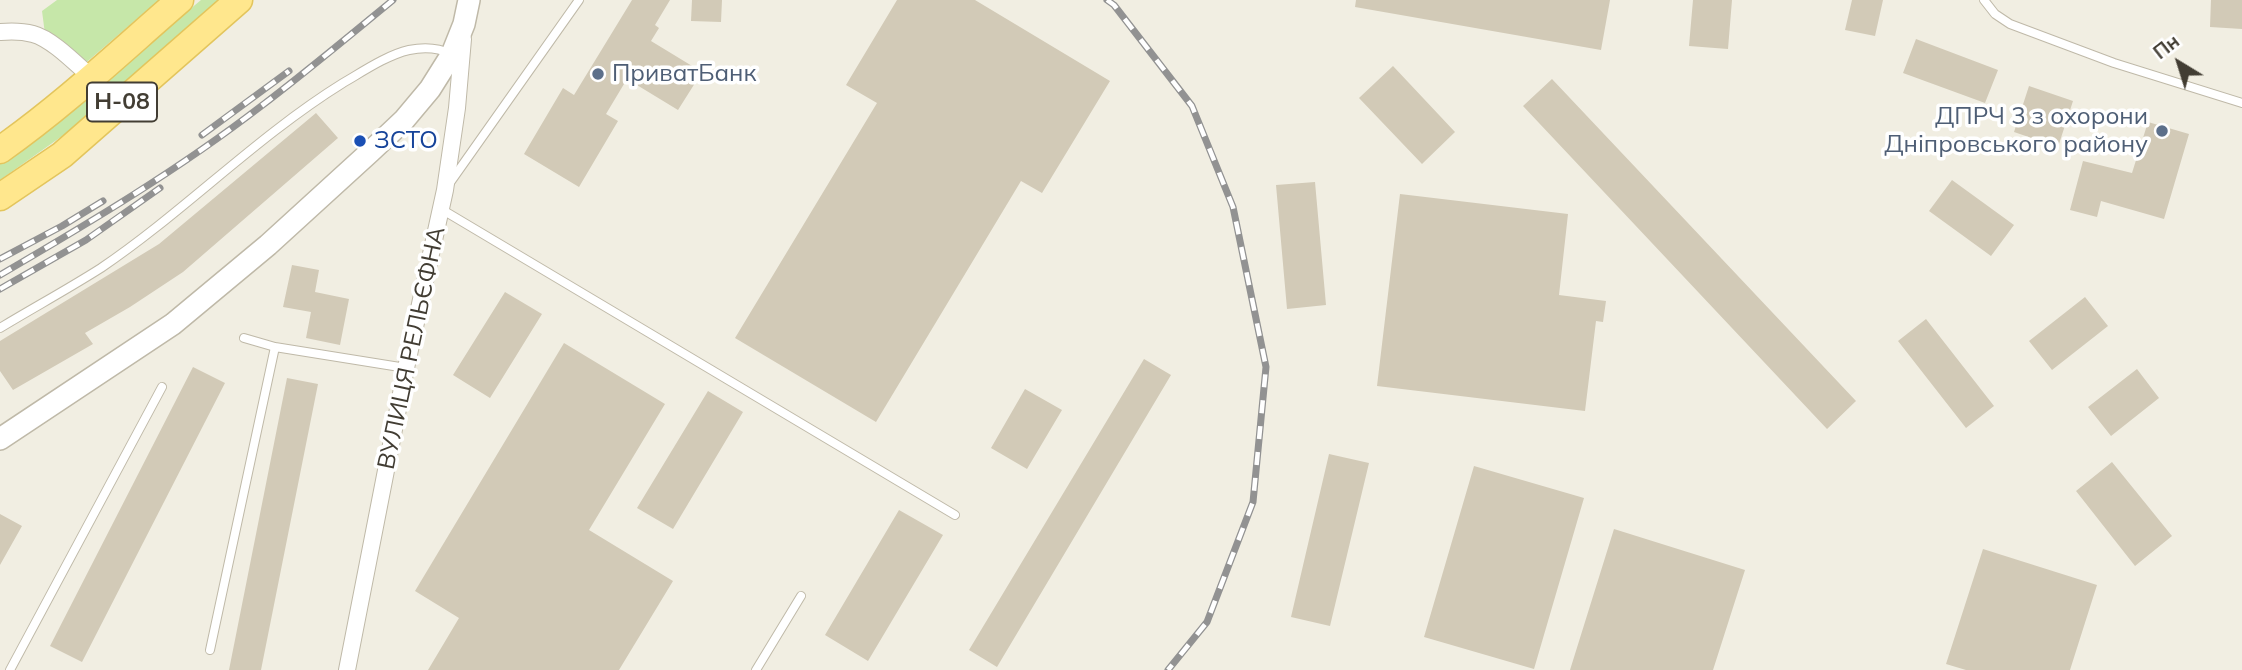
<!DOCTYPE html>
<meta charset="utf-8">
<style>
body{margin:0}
#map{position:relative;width:2242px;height:670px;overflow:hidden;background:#f1eee2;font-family:Mulish,sans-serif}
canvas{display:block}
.north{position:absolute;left:2144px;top:28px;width:70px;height:70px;-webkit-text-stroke:5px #fff;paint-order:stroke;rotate:322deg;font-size:19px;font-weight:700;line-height:28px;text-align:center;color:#423d33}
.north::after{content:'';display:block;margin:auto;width:24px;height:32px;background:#423d33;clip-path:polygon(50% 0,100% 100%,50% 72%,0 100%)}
</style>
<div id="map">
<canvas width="2242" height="670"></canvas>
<div class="north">Пн</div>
</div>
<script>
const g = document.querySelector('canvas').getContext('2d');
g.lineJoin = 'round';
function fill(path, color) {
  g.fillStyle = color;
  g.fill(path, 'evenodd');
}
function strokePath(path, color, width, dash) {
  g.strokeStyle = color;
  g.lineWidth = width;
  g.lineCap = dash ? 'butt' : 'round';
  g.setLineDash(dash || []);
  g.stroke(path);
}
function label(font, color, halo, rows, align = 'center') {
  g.font = font + ' Mulish,sans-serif';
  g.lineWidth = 7;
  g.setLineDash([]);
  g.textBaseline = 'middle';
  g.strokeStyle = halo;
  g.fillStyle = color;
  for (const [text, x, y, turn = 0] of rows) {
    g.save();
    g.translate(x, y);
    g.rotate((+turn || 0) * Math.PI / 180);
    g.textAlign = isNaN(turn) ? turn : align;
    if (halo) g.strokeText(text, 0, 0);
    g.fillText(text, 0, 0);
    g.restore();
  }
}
const green = new Path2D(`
 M57,0H159L82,66L45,34L42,11Z
 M201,0H222L82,122L0,180V163L21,150Z`);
const building = new Path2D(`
 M632,0H670L655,25L659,28L651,41L702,72L678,110L627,79L606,114L618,121L579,187L524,154L563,88L574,95Z
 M692,0H722L721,22L691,21Z
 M897,0H975L1110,81L1042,193L1021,181L876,422L735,338L877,103L846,85Z
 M1356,0H1610L1601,50L1355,7Z
 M1693,0H1732L1728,49L1689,46Z
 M1852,0H1883L1875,36L1845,30Z
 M2211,0H2242V29L2210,27Z
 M1916,39L1998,70L1985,103L1903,73Z
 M1393,66L1455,132L1422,164L1359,98Z
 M1552,79L1856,401L1827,429L1523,106Z
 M2029,86L2073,101L2058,147L2014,132Z
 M316,113L338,138L183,272L130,307L85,333L93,344L13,390L0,371V341L159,244Z
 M2148,122L2189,134L2164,219L2101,201L2097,217L2070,210L2083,161L2132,173Z
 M1952,180L2014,225L1991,256L1929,211Z
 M1315,182L1326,305L1287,309L1276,185Z
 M1400,194L1568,214L1559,295L1606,301L1603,322L1596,321L1585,411L1377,386Z
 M292,265L319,270L315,292L349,299L340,345L306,338L311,312L283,307Z
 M505,292L542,314L490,398L453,375Z
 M2085,297L2108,326L2052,370L2029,341Z
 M1926,319L1994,406L1966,428L1898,341Z
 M564,343L665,404L589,530L673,581L619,670H428L459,618L415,591Z
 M1144,359L1171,375L997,667L969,650Z
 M193,367L225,383L82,662L50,646Z
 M2137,369L2159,398L2111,436L2088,407Z
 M287,378L318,384L261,670H229Z
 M1025,389L1062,410L1027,469L991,448Z
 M708,391L743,412L673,529L637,508Z
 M1329,454L1369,463L1330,626L1291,617Z
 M2112,462L2172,536L2135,566L2076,491Z
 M1474,466L1584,498L1534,669L1424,637Z
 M899,510L943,535L868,661L825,635Z
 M0,514L22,526L0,565Z
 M1614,529L1745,570L1713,670H1570Z
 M1983,549L2097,585L2070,670H1966L1946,664Z`);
const service = new Path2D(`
 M1984,0L1995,14L2010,24L2114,63L2242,103
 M449,184L579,0
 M441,209L955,515
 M0,328C33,308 68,289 101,268C185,211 256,137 343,83C362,72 387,55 409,50C423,47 439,48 451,54
 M244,338L275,347L406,368
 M210,650L275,347
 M10,670L162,387
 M756,670L801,596`);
const minor = new Path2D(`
 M0,32C11,31 22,31 33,34C52,39 76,64 91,77
 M347,670L406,368L445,190L457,108L463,39`);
const tertiary = new Path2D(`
 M0,439L173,324L268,245L370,152L404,120L430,89L452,54L464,24L469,0`);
const primary = new Path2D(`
 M0,150C64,105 121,51 180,0
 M0,197L62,155L239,0`);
const rail = new Path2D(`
 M1107,0L1114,5L1192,106L1233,207L1266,367L1253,502L1207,622L1168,670
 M202,135L289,71
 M0,259L62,226L103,201
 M0,275C89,223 178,170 260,107C305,73 349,36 393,0
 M0,289L86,240L160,188`);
const markers = [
 [598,74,7,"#5c6f8a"],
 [2162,131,7,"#5c6f8a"],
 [360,141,7,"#1a4fb4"]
];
const shields = [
 [122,102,70]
];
const shieldNames = [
 ["Н-08",122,102]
];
const serviceNames = [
 ["ПриватБанк",612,74],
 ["ДПРЧ 3 з охорони",2148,117,"right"],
 ["Дніпровського району",2148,145,"right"]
];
const transitNames = [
 ["ЗСТО",374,141]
];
const streetNames = [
 ["ВУЛИЦЯ РЕЛЬЄФНА",412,348,-78]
];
fill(green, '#c6e7a9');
fill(building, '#d2cab7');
strokePath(service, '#bfb9a8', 10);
strokePath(minor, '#bfb9a8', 18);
strokePath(tertiary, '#bfb9a8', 24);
strokePath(primary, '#e3c55d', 29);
strokePath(service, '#fff', 8);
strokePath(minor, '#fff', 16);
strokePath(tertiary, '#fff', 21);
strokePath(primary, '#ffe78d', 26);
strokePath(rail, '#929292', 7);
strokePath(rail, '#fff', 4.5, [13]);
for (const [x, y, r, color] of markers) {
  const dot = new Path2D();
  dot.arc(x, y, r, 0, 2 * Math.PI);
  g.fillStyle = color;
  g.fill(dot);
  strokePath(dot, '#fff', 2.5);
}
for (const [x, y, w] of shields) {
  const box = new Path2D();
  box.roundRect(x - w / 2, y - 19.5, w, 39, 5);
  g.fillStyle = '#fff';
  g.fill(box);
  strokePath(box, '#423d33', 2);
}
label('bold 23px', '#423d33', null, shieldNames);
label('24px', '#4e5e75', '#fff', serviceNames, 'left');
label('24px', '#164399', '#fff', transitNames, 'left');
label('24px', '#423d33', '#fff', streetNames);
</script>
